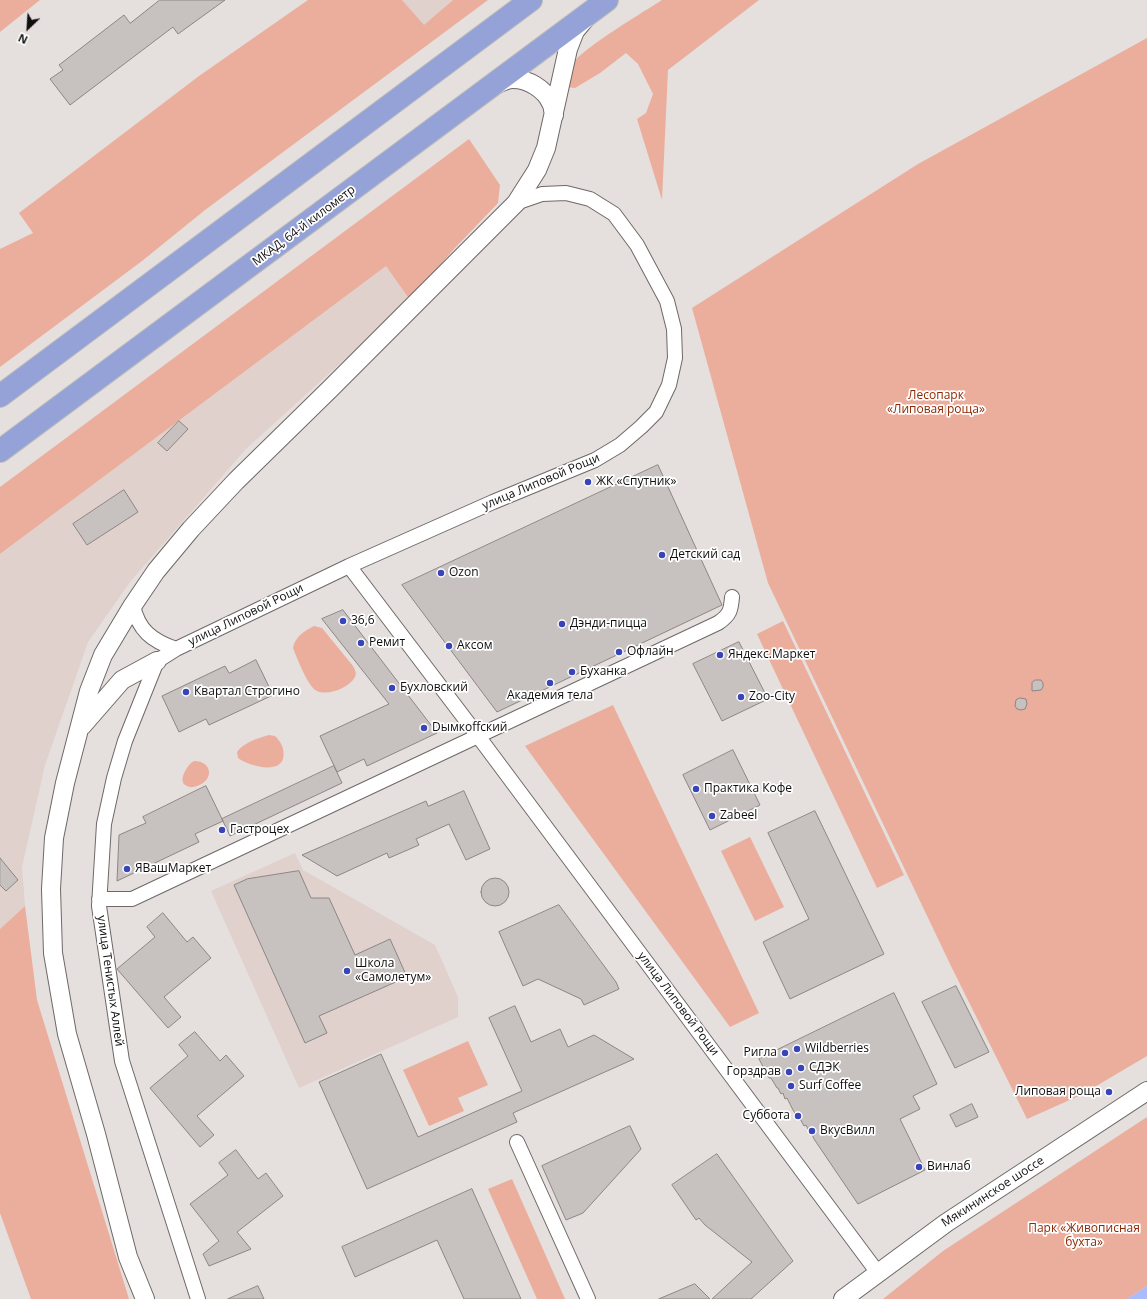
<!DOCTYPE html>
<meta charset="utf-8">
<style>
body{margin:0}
#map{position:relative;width:1147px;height:1299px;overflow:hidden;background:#e5dfdd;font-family:"Open Sans",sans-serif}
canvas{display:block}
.north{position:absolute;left:8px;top:8px;width:40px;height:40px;-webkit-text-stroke:3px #fff;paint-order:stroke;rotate:205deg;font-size:11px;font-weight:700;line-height:16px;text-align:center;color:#100e0e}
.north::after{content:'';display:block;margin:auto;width:14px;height:18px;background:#100e0e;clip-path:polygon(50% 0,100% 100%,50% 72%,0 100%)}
</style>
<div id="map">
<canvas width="1147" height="1299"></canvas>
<div class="north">N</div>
</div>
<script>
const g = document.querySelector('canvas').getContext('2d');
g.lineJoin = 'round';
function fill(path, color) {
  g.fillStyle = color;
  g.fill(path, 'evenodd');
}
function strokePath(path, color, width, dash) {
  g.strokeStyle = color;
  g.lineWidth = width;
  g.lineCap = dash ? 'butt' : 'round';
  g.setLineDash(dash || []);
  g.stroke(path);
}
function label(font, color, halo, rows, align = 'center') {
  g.font = font + ' "Open Sans",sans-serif';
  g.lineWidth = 3.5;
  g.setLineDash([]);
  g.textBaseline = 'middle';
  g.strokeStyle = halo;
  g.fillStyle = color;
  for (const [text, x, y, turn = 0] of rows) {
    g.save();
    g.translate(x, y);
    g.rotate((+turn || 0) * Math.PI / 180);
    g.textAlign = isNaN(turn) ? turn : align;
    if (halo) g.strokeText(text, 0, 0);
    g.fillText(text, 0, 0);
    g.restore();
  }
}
const built = new Path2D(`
 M402,0H453L424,26Z
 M386,265L410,300L246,449L130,582L88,642L45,765L22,867L25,906L0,929V554Z
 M295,853L303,870L435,945L458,997V1017L299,1088L211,891Z`);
const green = new Path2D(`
 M0,0H40L0,32Z
 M308,0H402L424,25L453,0H488L205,210L142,261L0,367V249L33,233L19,213L199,76Z
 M662,0H759L668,70L662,200L637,119L646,113L653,94L638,64L626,53L600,73L575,88L566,87C568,80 569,72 572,65C578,51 645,11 662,0Z
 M1147,38V1056L1081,1095L1027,1119L951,966L768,583L692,308L918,164Z
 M469,139L500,185L498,203L454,249L410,300L386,266L0,554V487Z
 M783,621L904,875L877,888L757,634Z
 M314,626L322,628L353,666C355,670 357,673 355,677C349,688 328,696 317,691C308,687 297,658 293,648C295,637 304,631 314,626Z
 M613,705L759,1013L730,1027L525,746Z
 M269,735L275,736C279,740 282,744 283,749C289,777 250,767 238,758L237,752C243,743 258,738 269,735Z
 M194,761C212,761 215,780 197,786C194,787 190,788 187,786C176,782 188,764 194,761Z
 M750,837L784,907L755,921L721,851Z
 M25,906L37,1000L129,1299H31L0,1213V929Z
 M468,1041L488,1085L458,1098L464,1111L429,1126L403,1070Z
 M1147,1117V1286L1127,1299H883L943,1251Z
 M512,1179L565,1299H537L488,1189Z`);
const water = new Path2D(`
 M1147,1286V1299H1127Z`);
const building = new Path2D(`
 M160,0H225L178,34L173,27L70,105L50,79L63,70L59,65L124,15L130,23Z
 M179,421L188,429L167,451L158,443Z
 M658,465L722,605L497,712L402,585Z
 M124,490L138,512L87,545L73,524Z
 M343,610L437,733L367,766L364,759L337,772L320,736L389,704L322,619Z
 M739,642L768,699L722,721L693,664Z
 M256,660L273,695L209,725L206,719L179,732L162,696L225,666L229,673Z
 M1035,680H1041L1043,683V687L1041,690L1032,691V683Z
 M1020,698L1026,699L1027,704L1025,709L1021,710L1017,709L1015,706L1016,700Z
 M733,750L760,805L710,830L683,775Z
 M334,766L342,783L230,836L222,819Z
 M206,786L223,821L195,834L199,842L117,881L119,835L146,823L143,817Z
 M464,791L490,849L466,860L449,824L416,839L419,845L389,858L387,853L337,876L302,855L426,801L428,806Z
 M815,811L884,954L790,999L763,942L809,919L768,833Z
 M0,858L18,880L6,891L0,885Z
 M299,871L311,898H329L355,955L390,939L407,977L319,1016L327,1033L305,1043L234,885L247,879Z
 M481 892a14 14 0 1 1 28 0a14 14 0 1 1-28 0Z
 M559,905L616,982L619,989L584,1005L581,999L538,979L523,986L499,932Z
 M163,913L187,942L193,937L211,958L164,997L181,1017L168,1028L117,969L155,937L147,927Z
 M956,986L989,1052L955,1068L922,1002Z
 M894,993L937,1084L913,1096L920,1109L900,1119L925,1170L858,1204L814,1139L810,1130L809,1131L806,1125L804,1126L798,1115H796L793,1110L787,1098L785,1099L783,1093L781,1094L778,1088H777L771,1078H769L759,1059Z
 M515,1006L531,1042L560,1029L568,1047L594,1035L634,1059L513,1113L517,1122L367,1189L319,1082L381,1054L418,1137L522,1091L489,1018Z
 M195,1032L220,1061L226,1055L244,1076L197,1116L214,1135L200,1147L150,1088L188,1056L179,1045Z
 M972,1104L978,1117L956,1127L950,1115Z
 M630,1126L641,1149L583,1213L566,1220L542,1166Z
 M236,1150L258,1179L266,1173L283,1196L237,1232L251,1249L209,1266L203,1254L219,1241L190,1204L228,1175L219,1163Z
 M717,1154L793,1261L751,1299H712L752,1262L705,1225L699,1218L696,1220L672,1185Z
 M472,1189L521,1299H464L437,1240L355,1277L342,1247Z
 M695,1284L710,1299H659Z
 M258,1286L264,1299H228Z`);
const minor = new Path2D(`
 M349,566L478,736L878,1273
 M133,605C138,630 152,641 176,649
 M99,899H132L718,623C730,615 731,610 732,597
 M517,1142L588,1299
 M198,1299L122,1061L99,906L104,824L114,778L125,741L157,661L176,649L349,566L493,502L595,460L620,445L641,427L656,412L669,385L675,358L674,329L667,301L637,245L614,214L590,199L566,193L542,194L516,203`);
const tertiary = new Path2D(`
 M495,85C501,82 507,79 513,79C528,79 545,89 551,103C553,106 553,111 554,115
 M82,726L122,680L157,661
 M145,1299L128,1257L96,1134L67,1034L53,953L51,889L54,838L65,783L89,691L103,655L133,605L156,571L191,529L236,481L330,389L516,203L537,170L546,148L568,49L575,31L585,19
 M843,1299L946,1223L1147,1091`);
const trunk = new Path2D(`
 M0,396L531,0
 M0,451L607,0`);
const markers = [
 [588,482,4,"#3844b7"],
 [662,555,4,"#3844b7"],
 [441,573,4,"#3844b7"],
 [343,621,4,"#3844b7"],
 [562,624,4,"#3844b7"],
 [361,643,4,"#3844b7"],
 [449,646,4,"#3844b7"],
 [619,652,4,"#3844b7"],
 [720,655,4,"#3844b7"],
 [572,672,4,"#3844b7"],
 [550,683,4,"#3844b7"],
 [392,688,4,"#3844b7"],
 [186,692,4,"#3844b7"],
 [741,697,4,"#3844b7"],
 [424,728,4,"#3844b7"],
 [696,789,4,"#3844b7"],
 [712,816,4,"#3844b7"],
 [222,830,4,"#3844b7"],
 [127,869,4,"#3844b7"],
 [347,971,4,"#3844b7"],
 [797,1049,4,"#3844b7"],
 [785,1053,4,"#3844b7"],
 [801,1068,4,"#3844b7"],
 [789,1072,4,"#3844b7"],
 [791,1086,4,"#3844b7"],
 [1109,1092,4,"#3844b7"],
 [798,1116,4,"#3844b7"],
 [812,1131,4,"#3844b7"],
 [919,1167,4,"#3844b7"]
];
const streetNames = [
 ["МКАД, 64-й километр",304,226,-37],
 ["улица Липовой Рощи",541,482,-23],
 ["улица Липовой Рощи",246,615,-26],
 ["улица Тенистых Аллей",110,981,82],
 ["улица Липовой Рощи",678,1004,53],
 ["Мякининское шоссе",993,1192,-33]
];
const parkNames = [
 ["Лесопарк",936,396],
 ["«Липовая роща»",936,410],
 ["Парк «Живописная",1084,1229],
 ["бухта»",1084,1243]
];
const poiNames = [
 ["ЖК «Спутник»",596,482],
 ["Детский сад",670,555],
 ["Ozon",449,573],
 ["36,6",351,621],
 ["Дэнди-пицца",570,624],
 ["Ремит",369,643],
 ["Аксом",457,646],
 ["Офлайн",627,652],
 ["Яндекс.Маркет",728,655],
 ["Буханка",580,672],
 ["Бухловский",400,688],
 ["Квартал Строгино",194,692],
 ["Академия тела",550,696,"center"],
 ["Zoo-City",749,697],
 ["Dымкoffский",432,728],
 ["Практика Кофе",704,789],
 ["Zabeel",720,816],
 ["Гастроцех",230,830],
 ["ЯВашМаркет",135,869],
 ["Школа",355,964],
 ["«Самолетум»",355,978],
 ["Wildberries",805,1049],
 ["Ригла",777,1053,"right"],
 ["СДЭК",809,1068],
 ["Горздрав",781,1072,"right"],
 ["Surf Coffee",799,1086],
 ["Липовая роща",1101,1092,"right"],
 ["Суббота",790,1116,"right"],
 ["ВкусВилл",820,1131],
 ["Винлаб",927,1167]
];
fill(built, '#e0d1cd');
fill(green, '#ebae9c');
fill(water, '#aabcfb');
fill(building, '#c7c1bf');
strokePath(building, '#8c8684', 1);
strokePath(minor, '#6e6967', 16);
strokePath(tertiary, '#6e6967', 20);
strokePath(trunk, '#bcbcbc', 24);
strokePath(minor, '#fff', 14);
strokePath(tertiary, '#fff', 18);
strokePath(trunk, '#94a2d7', 22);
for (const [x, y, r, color] of markers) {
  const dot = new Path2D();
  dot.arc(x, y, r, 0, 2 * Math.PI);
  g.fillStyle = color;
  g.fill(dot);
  strokePath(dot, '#fff', 1.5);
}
label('12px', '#100e0e', '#fff', streetNames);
label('12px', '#8f2702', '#fff', parkNames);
label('12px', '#100e0e', '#fff', poiNames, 'left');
</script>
